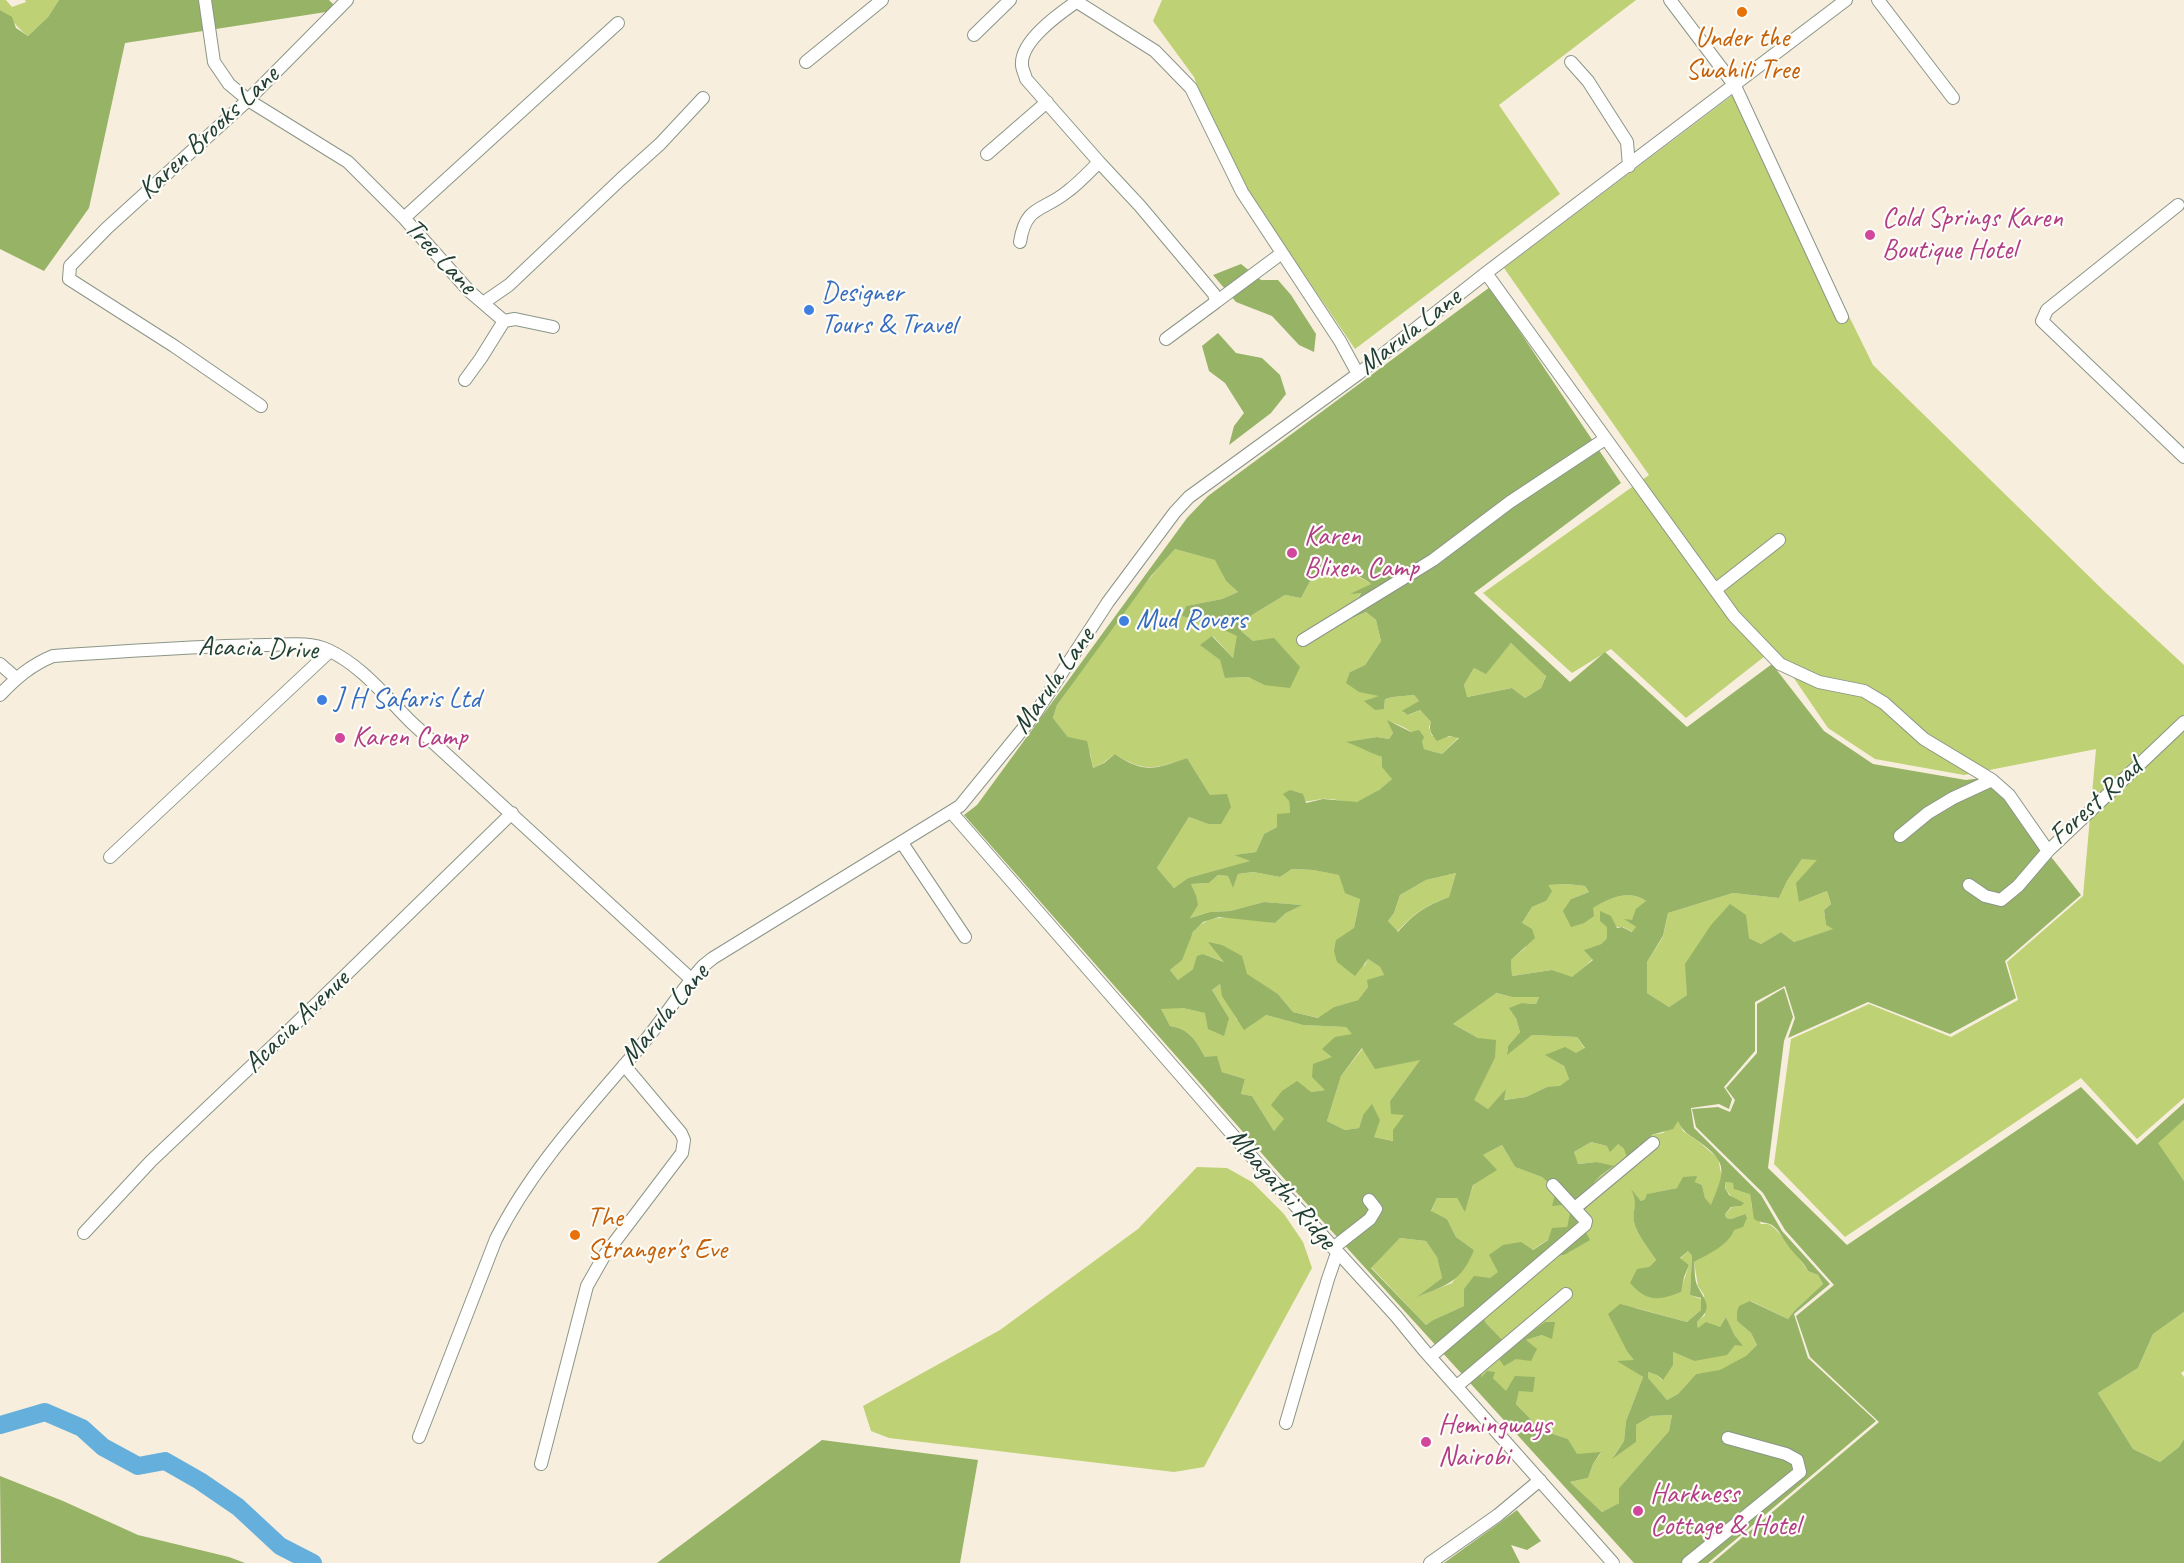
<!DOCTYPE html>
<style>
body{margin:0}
canvas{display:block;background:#f7eedd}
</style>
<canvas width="2184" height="1563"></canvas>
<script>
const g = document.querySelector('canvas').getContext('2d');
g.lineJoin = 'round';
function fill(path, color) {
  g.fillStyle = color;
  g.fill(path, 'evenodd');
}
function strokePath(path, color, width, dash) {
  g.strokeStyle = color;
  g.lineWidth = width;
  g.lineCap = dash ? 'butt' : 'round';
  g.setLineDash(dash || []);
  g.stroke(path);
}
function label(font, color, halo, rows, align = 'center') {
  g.font = font + ' Caveat,sans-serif';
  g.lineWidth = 4.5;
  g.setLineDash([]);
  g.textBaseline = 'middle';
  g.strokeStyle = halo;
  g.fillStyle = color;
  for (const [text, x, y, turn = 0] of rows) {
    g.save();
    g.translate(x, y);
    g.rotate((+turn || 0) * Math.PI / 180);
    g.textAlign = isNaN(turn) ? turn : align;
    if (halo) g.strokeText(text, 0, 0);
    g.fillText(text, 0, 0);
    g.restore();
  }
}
const green = new Path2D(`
 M0,0H6L12,7L26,2L25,0H59L48,17L28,36C16,28 12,17 0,10Z
 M1162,0H1636L1499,105L1560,194L1355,349L1246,189L1214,128L1194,77L1153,21Z
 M1738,91L1873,365L2105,592L2184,665V1098L2137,1139L2081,1078L1845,1237L1774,1164L1791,1039L1869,1004L1951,1037L2018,1000L2007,962L2083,896L2096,749L1964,775L1875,759L1828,728L1774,649L1686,718L1611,649L1572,673L1483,593L1649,475L1504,268Z
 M1175,549L1216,560L1226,581L1238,592L1222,599L1186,606L1183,616L1211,624L1238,636L1233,658L1213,636L1201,645L1220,660L1226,678L1248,677L1264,685L1253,641L1241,631L1252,615L1285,595L1301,598L1315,572C1336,573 1354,571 1371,584L1354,593L1361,592L1345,620L1366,612L1376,620L1381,641L1365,665L1350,672L1381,696L1384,709L1385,699L1393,697L1414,695L1419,701L1403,712L1409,715L1420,710L1431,722L1429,727L1432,736L1459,737L1442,754L1424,749C1419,733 1403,726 1388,721L1393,733L1389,739L1377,737L1348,742C1360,746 1370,753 1382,757L1392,779C1384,786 1366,802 1356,802C1345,803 1334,798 1322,799C1309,801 1303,803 1289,801L1290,813L1277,827L1264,834L1256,852L1235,855L1251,861L1188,878L1174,888L1157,868L1189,817L1208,824L1210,795L1187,758C1156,769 1144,773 1115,754L1103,763L1093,768L1090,753L1068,737L1053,718L1057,705C1095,652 1131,597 1175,549Z
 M1511,643L1546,675L1541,688L1525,698L1512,688L1466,697L1464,685L1474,668L1486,673Z
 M1802,859H1818L1799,902L1827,891L1831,904L1824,910L1826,925L1834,929L1794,942L1781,932L1761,944L1749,938L1687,995L1669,1007L1647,993V962L1663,937L1668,913L1733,893L1779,898L1787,881Z
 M1292,869L1313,870L1340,875L1360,899L1354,928L1364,966L1368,959L1380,967L1384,975L1368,987L1358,1000L1334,1007L1319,1018L1293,1012L1278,994L1225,962L1203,954L1193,969L1178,980L1170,970C1188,956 1182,952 1192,934C1208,907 1250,920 1275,923L1286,913L1301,905L1264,902L1230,911L1210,912L1189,918L1196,895L1191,884L1209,883L1218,875L1228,876L1233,887L1238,874L1253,872L1280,877Z
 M1456,873L1449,897C1425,906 1414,913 1397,932L1388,921L1394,913L1400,895L1426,880Z
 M1567,884L1585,886L1589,892L1571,899L1592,908C1609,898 1629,889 1646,901L1632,920H1626L1636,927L1633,932L1623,927H1607V938L1601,944L1585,950L1593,959L1572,978L1552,970L1512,976L1511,960L1526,947L1522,923L1532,907L1546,901L1547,885Z
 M1220,984C1222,999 1231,1007 1237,1020L1254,1021L1266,1015L1303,1025L1346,1027L1353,1034L1332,1057L1325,1090L1311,1092L1274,1131L1252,1096L1241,1094L1245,1079L1222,1072L1217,1057H1205C1196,1041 1190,1029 1170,1026L1160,1008H1183L1206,1013L1209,1029L1229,1018L1212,990Z
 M1495,993L1512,997H1539L1536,1004L1522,1003L1516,1018L1520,1032L1508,1046L1507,1054L1532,1035L1577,1037L1585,1049L1576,1054L1546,1055L1564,1066L1569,1079L1560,1087H1547L1526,1097L1503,1100L1506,1090L1488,1109L1473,1100L1495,1058L1478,1038L1453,1024Z
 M1363,1048L1420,1060L1390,1101L1404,1115L1394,1141L1374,1137L1363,1115L1359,1128L1345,1130L1327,1121L1341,1076Z
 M1678,1120L1683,1131L1699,1142L1718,1158L1722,1178L1711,1206L1705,1198L1702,1185L1695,1182L1696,1176L1677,1188L1648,1194L1645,1199L1641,1201L1634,1193C1638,1203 1632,1212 1634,1222C1637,1235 1649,1249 1656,1260L1649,1267L1680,1292L1689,1265L1680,1259L1688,1251L1692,1256L1690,1295L1701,1299V1310L1687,1322L1636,1308L1634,1361H1618L1643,1377L1626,1421L1624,1441L1613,1457L1636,1442V1425L1651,1416L1672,1415L1669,1431L1619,1488V1503L1602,1512L1570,1482L1588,1478L1593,1464L1601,1453L1577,1455L1568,1439L1541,1430L1516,1404L1519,1390L1535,1377L1506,1392L1493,1378L1494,1372L1480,1380L1483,1369L1526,1340L1542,1335L1555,1322L1510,1348L1486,1323L1479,1309L1534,1260L1564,1255L1578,1218L1589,1205L1590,1187L1601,1175L1613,1167L1597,1162L1577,1164L1574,1152L1591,1142L1607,1146L1618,1144L1624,1149L1642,1154L1637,1145L1650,1135L1663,1133Z
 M2184,1120V1181L2157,1143Z
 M1502,1145L1515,1167L1542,1177L1556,1191L1573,1204L1567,1227L1490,1278L1464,1289V1306L1433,1320L1426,1325L1371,1267L1400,1238L1426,1241L1437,1256L1442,1278L1419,1296L1452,1283L1474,1250L1456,1237L1447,1219L1431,1212L1437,1198H1457L1465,1211L1483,1155Z
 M1197,1167L1227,1168L1252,1182L1284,1214L1303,1242L1312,1268L1204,1467L1174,1472L889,1438L871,1431L863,1406L1000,1330L1138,1229Z
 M1725,1182L1733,1183L1735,1189L1750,1193L1752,1208L1761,1224C1764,1224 1768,1223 1770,1225C1777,1227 1803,1263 1808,1271L1818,1275L1823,1284L1795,1310L1788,1319L1751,1301L1737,1321L1751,1333L1757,1345L1746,1357L1720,1371L1696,1374L1678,1394L1667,1400L1647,1378L1648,1372L1657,1375L1662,1380L1673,1352L1694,1361L1735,1336L1726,1317L1720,1327L1698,1328L1697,1322L1705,1315L1704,1295L1698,1286L1694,1262L1720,1246L1745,1214L1731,1219L1726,1218L1725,1214L1732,1207L1741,1206C1735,1197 1724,1194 1725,1182Z
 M2184,1312V1371L2181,1373L2184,1377V1439L2179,1447L2160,1462L2133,1449L2098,1393L2138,1368L2153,1334Z`);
const forest = new Path2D(`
 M59,0H329L339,10L125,43L89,208L44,271L0,249V10L12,17L16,28L28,36L48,17Z
 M1241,264L1261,280H1278L1291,295L1316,334L1314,352L1299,345L1272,316L1236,302L1213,275Z
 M1490,287L1621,483L1474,593L1570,682L1605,652L1687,727L1772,664L1824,731L1873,764L1966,780L1981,778L2005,798L2081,895L2005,961L2016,998L1950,1034L1868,1002L1788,1038L1795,1018L1785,986L1755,1002V1051L1724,1087L1732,1099L1729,1109L1719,1104L1691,1108L1694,1128L1761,1195L1782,1231L1830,1284L1794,1314L1808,1358L1876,1421L1708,1563H1634L1287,1182L964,815L977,805L1187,518L1208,496ZM1175,549L1215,560L1226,581L1238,592L1222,599L1186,606L1182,616L1211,624L1237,636L1233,658L1212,636L1200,645L1220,660L1225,678L1248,677L1264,685L1290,688L1300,667L1274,638L1253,641L1241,631L1252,615L1285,595L1301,598L1315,572C1335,573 1355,570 1371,584L1350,594L1361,593L1344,621L1366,612L1376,620L1381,641L1365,665L1350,672L1346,683L1359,692L1379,696L1364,701L1375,710L1384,709L1385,699L1393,697L1414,695L1419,701L1402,711L1408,715L1420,710L1431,722C1428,730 1432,735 1437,741L1449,736L1459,738L1442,754L1424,749L1422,742L1424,737L1419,730L1411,732L1387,720L1393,733L1389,739L1377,737L1346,742C1359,746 1369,753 1382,757V767L1392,779L1379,790L1357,802L1323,799L1306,803L1303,794L1290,790L1283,794L1289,801L1290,813L1277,814V827L1264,834L1256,852L1234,855L1250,861L1188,878L1174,888L1157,868L1189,817L1208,824H1221L1231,807L1227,794L1210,795L1187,758C1156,769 1144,774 1115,754L1104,763L1093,768L1087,741L1068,737L1053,718L1057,705L1151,576ZM1511,643L1546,676L1541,688L1525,698L1512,688L1467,697L1464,685L1474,668L1486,674ZM1802,859L1817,860L1796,883L1799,902L1827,891L1831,904L1824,910L1826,925L1833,929L1794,942L1781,932L1761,944L1749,938L1746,915L1730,904L1711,925L1685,964L1687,995L1669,1007L1647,993V962L1663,936L1668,913L1733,893L1779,898L1787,881ZM1292,869L1313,870L1339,875L1345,893L1360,899L1354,928L1336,940L1334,951L1337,962L1355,976L1368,959L1380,967L1384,975L1367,980L1368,987L1358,1000L1334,1007L1318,1018L1293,1012L1278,994L1247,974L1242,956L1222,945L1208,942L1224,962L1203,954L1197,956L1193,969L1178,980L1170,970L1182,960L1193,932L1203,922L1219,917L1275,923L1286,913L1302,905L1264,902L1230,911L1210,912L1190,918L1198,905L1196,895L1191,884L1209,883L1218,875L1228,876L1233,888L1238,874L1253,872L1280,877ZM1456,873L1449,897C1426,906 1414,913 1398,932L1388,921L1394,913L1400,895L1426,880ZM1567,884L1585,886L1589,892L1571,899L1563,911L1571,927L1584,923L1594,916L1593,908C1609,898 1629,889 1646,901L1636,909L1632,920L1624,919L1636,927L1632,932L1622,927L1617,928L1611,916L1600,911V921L1607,927V938L1601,944L1584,950L1593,960L1572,977L1552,970L1512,976L1511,960L1535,938L1532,929L1522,923L1532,907L1546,901L1552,891L1548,885ZM1220,984L1222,996L1244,1030L1266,1015L1303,1025L1346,1027L1352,1034L1335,1037L1322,1049L1332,1057L1313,1064L1312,1077L1325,1090L1311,1092L1297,1081L1282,1091L1271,1105L1284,1119L1274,1131L1252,1096L1241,1094L1245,1079L1222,1072L1217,1056L1205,1057C1196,1041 1190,1029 1170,1026L1161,1009L1183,1008L1205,1013L1208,1029L1224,1036L1229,1018L1212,990ZM1496,993L1512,997H1539L1536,1004L1522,1003L1509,1008L1516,1018L1520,1032L1508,1046L1507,1055L1532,1035L1577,1037L1585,1048L1576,1053L1565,1047L1545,1055L1564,1066L1569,1079L1560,1086L1547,1087L1526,1097L1504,1100L1506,1089L1488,1109L1474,1100L1495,1058L1496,1040L1478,1038L1453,1024ZM1362,1048L1375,1069L1420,1060L1390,1101L1391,1114L1404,1115L1393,1130V1141L1374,1137L1380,1120L1372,1104L1363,1115L1359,1128L1345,1130L1327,1121L1341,1076ZM1678,1121C1683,1132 1688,1134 1698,1141C1730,1163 1724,1173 1711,1205L1705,1198L1702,1185L1695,1182L1697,1176L1683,1177L1677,1188L1647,1194L1645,1199L1641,1201L1631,1189C1639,1205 1632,1208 1634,1222C1637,1235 1649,1249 1656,1260L1649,1267L1637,1269L1630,1283C1647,1302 1658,1301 1681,1292L1684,1277L1689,1265L1680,1258L1688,1251L1692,1256L1690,1295L1701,1298V1310L1687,1322L1620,1304L1608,1314L1627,1351L1634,1360L1617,1361L1643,1377L1626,1421L1624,1441L1612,1459L1636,1442V1425L1651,1416L1672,1415L1669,1431L1619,1488V1503L1602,1512L1570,1482L1588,1478L1593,1464L1601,1452L1577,1454L1568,1439L1541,1430L1516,1404L1519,1391L1533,1392L1535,1377L1515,1376L1506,1391L1493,1378L1495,1372L1487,1371L1481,1378L1483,1369L1499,1359L1504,1366L1516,1359L1531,1361L1537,1349L1526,1340L1542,1335L1552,1339L1555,1322H1545L1510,1348L1486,1323L1479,1309L1534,1260L1564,1255L1590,1240L1578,1218L1589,1205L1590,1187L1601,1175L1614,1166L1597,1162L1578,1164L1574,1152L1591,1142L1607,1146L1610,1152L1618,1144L1624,1149L1627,1157L1642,1155L1638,1145L1648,1146L1653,1139L1651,1135L1673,1129ZM1502,1145L1515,1167L1542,1177L1556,1191L1552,1206L1572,1204L1567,1227L1552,1228L1548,1240L1533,1250L1521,1242L1503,1245L1489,1255L1498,1272L1490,1278L1474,1276L1464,1289V1306L1433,1320L1426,1325L1371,1268L1400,1238L1426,1241L1437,1257L1442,1278L1417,1297C1447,1285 1461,1282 1474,1250L1456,1237L1447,1219L1431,1211L1437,1198H1457L1465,1212L1473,1185L1497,1170L1483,1155ZM1725,1182L1733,1183L1734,1189L1750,1194L1754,1219C1760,1223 1766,1222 1772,1225C1779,1230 1782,1237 1787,1244C1794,1255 1801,1258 1808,1271L1818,1275L1823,1284L1795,1310L1788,1319L1750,1301L1739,1306L1737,1312V1321L1751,1333L1757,1345L1746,1356L1720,1370L1696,1374L1678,1394L1667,1400L1648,1378V1372L1657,1375L1663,1380L1673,1365V1352L1694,1361L1727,1355L1735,1345L1743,1346L1735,1336L1726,1317L1720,1327L1706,1322L1698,1328L1697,1322C1713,1308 1706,1302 1698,1287C1694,1280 1695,1270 1694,1262C1708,1254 1728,1246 1734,1230L1743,1227L1747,1218L1745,1214L1731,1219L1726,1218L1725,1214L1731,1207L1741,1206L1744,1203L1729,1195L1725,1188Z
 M1218,333L1236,353L1262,358L1280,375L1286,394L1271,413L1229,445L1234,426L1244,413L1225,383L1209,371L1202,346Z
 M1784,988L1793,1017L1784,1041L1768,1168L1847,1245L2081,1087L2137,1145L2184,1103V1120L2158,1143L2184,1181V1312L2153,1334L2138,1368L2098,1393L2133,1449L2160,1462L2179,1447L2184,1439V1563H1712L1879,1422L1810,1357L1796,1316L1834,1285L1785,1230L1763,1193L1696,1127L1692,1109L1718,1107L1730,1112L1735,1100L1726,1088L1757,1053V1004Z
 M822,1440L978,1460L960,1563H657Z
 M0,1476L63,1501L138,1535L229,1557L245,1563H1Z
 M1517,1510L1541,1541L1527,1550L1511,1545L1520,1563H1444Z`);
const river = new Path2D(`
 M0,1425L45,1412L82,1428L103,1447L138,1466L165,1461L200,1481L238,1507L280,1546L313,1563`);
const minor = new Path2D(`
 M205,0L214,62L229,84L248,100L348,162L404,218L469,291L483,303L509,285L621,179L660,144L703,98
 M1074,0L1155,51L1191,88L1242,192L1340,341L1358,374
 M1670,0L1735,86L1842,317
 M1878,0L1953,98
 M974,35L1010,0
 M806,62L882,0
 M1571,62L1588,81L1627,142L1629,166
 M987,154L1047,102
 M1099,162L1140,206L1214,294L1216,302L1166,339
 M2178,205L2047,310L2042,321L2184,457
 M404,218L618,23
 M1020,242C1026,204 1043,212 1068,191C1079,183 1089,172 1099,162L1026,79C1025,74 1022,69 1022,65C1020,41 1059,14 1076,2
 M1486,273L1734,616L1780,664L1819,682L1864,691L1884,703L1924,739L1992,780L2009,795L2048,851L2184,722
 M1216,302L1282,253
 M483,303L504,321L515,319L553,327
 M465,380L481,358L504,321
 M261,406L174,346L69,279L70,266L107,228L248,100L347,0
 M1715,590L1779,540
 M1303,640L1433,560L1510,502L1605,439
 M0,664L16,678
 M0,695C16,678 31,665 53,656C124,651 194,646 265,645C285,645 309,641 328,650C361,665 386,697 411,722L691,979
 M952,813L1272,1180L1396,1316L1423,1349L1613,1563
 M1900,836L1928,813L1953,798L1992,780
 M902,843L965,937
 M110,857L330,651
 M1969,885L1985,896L2001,900L2018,886L2048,851
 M1575,1208L1653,1143
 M84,1233L151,1161L281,1038L512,813
 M1333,1248L1370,1219L1376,1209L1369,1200
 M1430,1357L1585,1225L1586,1221L1553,1185
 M1457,1386L1566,1294
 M1286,1423L1328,1279L1337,1253
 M419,1437L496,1239C533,1165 591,1105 644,1042C665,1017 681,990 703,966L713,958L960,806L1035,714L1108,602L1175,512L1189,497L1358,374L1486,273L1846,0
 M541,1464L587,1286L604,1256L682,1153L684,1140L681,1133L624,1065
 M1430,1563L1498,1515L1540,1480
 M1688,1563L1800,1472L1797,1460L1786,1454L1728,1438`);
const markers = [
 [1742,12,6,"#e8710a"],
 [1870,235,6,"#d1479c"],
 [809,310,6,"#3f7fe0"],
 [1292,553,6,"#d1479c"],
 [1124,621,6,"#3f7fe0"],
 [322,700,6,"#3f7fe0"],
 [340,738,6,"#d1479c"],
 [575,1235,6,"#e8710a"],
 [1426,1442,6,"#d1479c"],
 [1638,1511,6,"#d1479c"]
];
const foodNames = [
 ["Under the",1742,39],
 ["Swahili Tree",1742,71],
 ["The",587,1219,"left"],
 ["Stranger's Eve",587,1251,"left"]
];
const streetNames = [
 ["Karen Brooks Lane",209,133,-43],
 ["Tree Lane",440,257,47],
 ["Marula Lane",1410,332,-38],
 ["Acacia Drive",258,649,2],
 ["Marula Lane",1054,681,-55],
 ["Forest Road",2096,802,-42],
 ["Marula Lane",665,1015,-50],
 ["Acacia Avenue",297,1022,-44],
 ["Mbagathi Ridge",1281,1189,49]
];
const hotelNames = [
 ["Cold Springs Karen",1882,219],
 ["Boutique Hotel",1882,251],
 ["Karen",1304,537],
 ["Blixen Camp",1304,569],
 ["Karen Camp",352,738],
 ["Hemingways",1438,1426],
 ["Nairobi",1438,1458],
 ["Harkness",1650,1495],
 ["Cottage & Hotel",1650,1527]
];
const shopNames = [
 ["Designer",821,294],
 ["Tours & Travel",821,326],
 ["Mud Rovers",1136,621],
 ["J H Safaris Ltd",334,700]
];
fill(green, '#bed175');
fill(forest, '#96b366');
strokePath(river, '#65afdd', 18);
strokePath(minor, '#8b9688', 14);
strokePath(minor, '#fff', 12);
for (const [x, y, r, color] of markers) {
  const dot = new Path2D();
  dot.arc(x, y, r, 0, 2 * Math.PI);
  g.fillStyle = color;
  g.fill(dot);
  strokePath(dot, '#fdfcf7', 2);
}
label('28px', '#c56008', '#fdfcf7', foodNames);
label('28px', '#1f3d34', '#fdfcf7', streetNames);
label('28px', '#b23c85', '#fdfcf7', hotelNames, 'left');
label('28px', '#366cbe', '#fdfcf7', shopNames, 'left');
</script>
